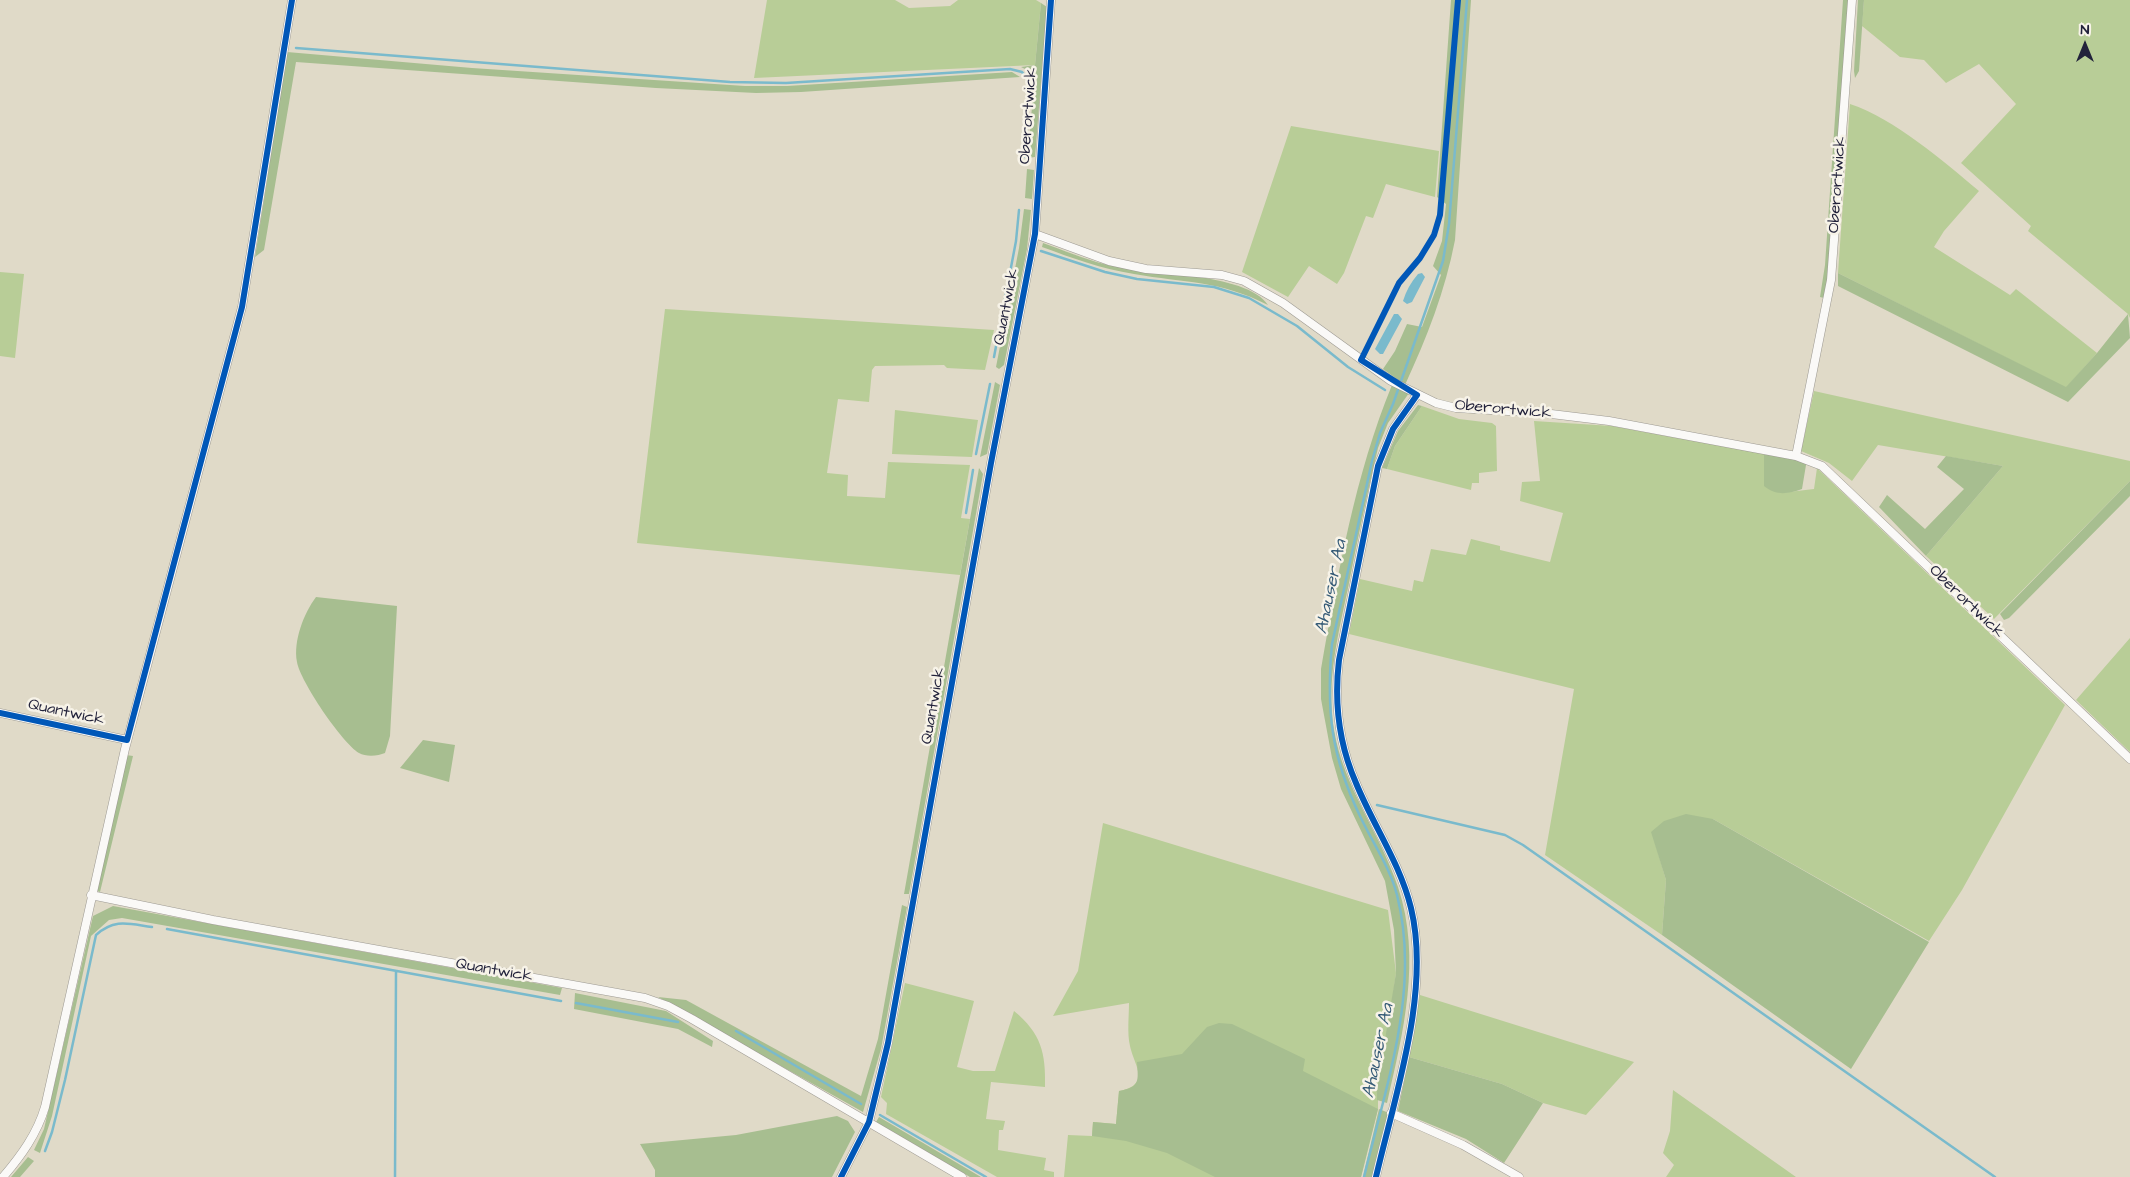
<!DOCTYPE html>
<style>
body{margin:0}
#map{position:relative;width:2130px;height:1177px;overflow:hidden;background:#e0dac8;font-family:"Architects Daughter",sans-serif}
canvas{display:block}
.north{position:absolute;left:2060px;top:20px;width:50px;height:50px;-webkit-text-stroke:4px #f7f3e8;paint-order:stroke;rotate:0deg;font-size:14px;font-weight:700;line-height:20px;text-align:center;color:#22223b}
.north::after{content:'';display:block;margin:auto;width:18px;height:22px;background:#22223b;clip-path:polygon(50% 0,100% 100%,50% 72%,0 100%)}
</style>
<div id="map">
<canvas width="2130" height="1177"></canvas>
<div class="north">N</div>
</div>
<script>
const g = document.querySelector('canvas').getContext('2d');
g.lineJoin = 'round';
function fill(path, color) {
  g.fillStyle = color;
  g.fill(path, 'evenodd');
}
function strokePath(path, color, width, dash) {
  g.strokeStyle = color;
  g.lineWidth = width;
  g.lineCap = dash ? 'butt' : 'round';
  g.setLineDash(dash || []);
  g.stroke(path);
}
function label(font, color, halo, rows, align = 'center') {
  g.font = font + ' "Architects Daughter",sans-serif';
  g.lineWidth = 5;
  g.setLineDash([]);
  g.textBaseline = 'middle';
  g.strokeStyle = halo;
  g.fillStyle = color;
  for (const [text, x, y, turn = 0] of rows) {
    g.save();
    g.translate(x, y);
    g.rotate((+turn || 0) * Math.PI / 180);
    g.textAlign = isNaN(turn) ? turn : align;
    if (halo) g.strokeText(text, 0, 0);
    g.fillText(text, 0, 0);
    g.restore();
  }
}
const green = new Path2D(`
 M767,0H895L909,8L950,6L958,0H1036L1041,3L1035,65L754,78Z
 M1864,0H2130V318L2128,314L2028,231L2031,226L1961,163L2016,104L1979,64L1946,83L1924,60L1900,57L1862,26Z
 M1850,104C1895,119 1943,161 1979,191L1944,231L1934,247L2010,295L2016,289L2097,353L2066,388L1838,273Z
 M1291,126L1439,151L1435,197L1386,184L1373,218L1366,216L1344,273L1337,284L1309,266L1288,297L1242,272Z
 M0,272L24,274L15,358L0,356Z
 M665,309L994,330L985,370L947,368L944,365L875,366L872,370L869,402L838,399L827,473L848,475L847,496L885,498L888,462L970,465L961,518L970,519L960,575L637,543Z
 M1814,391L2130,461V481L1994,619L1926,556L2003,466L1878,445L1852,481L1829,463L1801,451Z
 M1422,406L1459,419L1492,423L1496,426L1497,471L1479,473V483H1472L1471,490L1387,469L1395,446Z
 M895,410L978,420L972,457L892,454Z
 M1534,421L1612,426L1764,454L1780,493L1814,489L1817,468L2065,705L1962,890L1929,941L1713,819L1652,832L1666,880L1662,935L1545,855L1574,689L1349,634L1360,579L1412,591L1414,580L1423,582L1431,549L1466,555L1471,539L1500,546V550L1550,562L1563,513L1520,501L1522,482L1540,481Z
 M2130,638V752L2076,700Z
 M1103,823L1388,910L1396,973L1390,1017L1378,1079V1109L1361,1177H1064L1068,1135L1092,1136L1093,1122L1116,1124L1119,1091C1152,1085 1134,1065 1130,1046C1127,1033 1129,1016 1129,1003L1053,1016L1078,971Z
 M905,983L974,1001L957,1067L973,1071H995L1014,1011C1041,1033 1046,1053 1045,1087L991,1082L986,1119L1005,1121L1003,1130H999L998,1150L1046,1158L1044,1170L1054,1172V1177H997L886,1114L887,1103L881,1097Z
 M1420,995L1634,1062L1586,1115L1543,1103L1502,1084L1409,1057Z
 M1673,1090L1796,1177H1666L1674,1165L1663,1153L1670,1131Z`);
const forest = new Path2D(`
 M1451,0H1471L1455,240C1445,292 1427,337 1405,385L1383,369L1395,351L1407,324L1422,327L1441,275L1433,266L1442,241L1446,204L1437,197Z
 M1843,0H1849L1830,261L1824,298L1820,297L1825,265Z
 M1858,0H1864L1859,71L1855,78L1854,71Z
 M1041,3L1047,7L1035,157L1028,158L1034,80L1029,71L1021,67L1035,65Z
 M287,52L472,68L745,86H787L1012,72L1020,77L801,92L756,93L656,88L296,62L264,250L255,257Z
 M1027,169L1034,170L1032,199L1025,198Z
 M1024,209L1031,210L1027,249L1004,365L999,369L996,367L1019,248Z
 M1043,243C1063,250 1084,259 1104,264C1142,274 1247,272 1268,305C1219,280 1185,283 1134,274C1102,269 1072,258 1042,247Z
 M1838,273L2066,387L2097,353L2128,314L2130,338L2068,402L1838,286Z
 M995,382L1000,385L987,454L980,457Z
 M1392,385L1409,393L1388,423L1378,448C1367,495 1357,541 1348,588C1338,635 1326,682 1334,730C1344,788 1380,833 1398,887C1422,959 1403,1033 1387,1103L1377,1100V1088L1396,973L1394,930L1385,881L1341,789L1332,758L1321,699V669C1338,573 1355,475 1392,385Z
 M1418,405L1422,406L1395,446L1387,469L1382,468L1398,431Z
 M1764,454L1805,461L1806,465L1802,489C1788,494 1776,496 1764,486Z
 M1946,456L2003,466L1926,556L1879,507L1887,495L1925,529L1964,489L1937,467Z
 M979,468L983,474L909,894H904Z
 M2130,481V496L2009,618L2004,620L2000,614Z
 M316,597L397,606L390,736L385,753C378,756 366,757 359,753C342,743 300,681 297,662C293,641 304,613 316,597Z
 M423,740L455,745L449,782L400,768Z
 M126,755L133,756L100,892L95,890Z
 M1686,814L1713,819L1929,942L1851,1069L1662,935L1666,880L1651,832L1664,821Z
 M902,905L907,907L881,1049L863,1112L658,997L686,1000L861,1096L878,1039Z
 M113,906L562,988L560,995L122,918L109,920L91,936L52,1116L40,1153L34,1150L44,1129L93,916Z
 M575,993L666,1011L713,1041L712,1047L678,1029L574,1009Z
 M1219,1023L1232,1024L1305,1059L1303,1071L1378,1109L1361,1177H1215L1167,1153L1126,1141L1092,1136L1093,1122L1116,1124L1119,1091C1141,1087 1138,1080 1137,1062L1182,1054L1207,1027Z
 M1409,1057L1502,1084L1543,1103L1504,1163L1466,1139L1398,1111Z
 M1379,1109L1389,1113L1374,1177H1363Z
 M837,1116L848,1121L855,1132L832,1177H655V1170L640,1144L736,1135Z
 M879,1117L981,1177H970L876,1122Z
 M28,1157L34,1161L20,1177H11Z`);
const water = new Path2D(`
 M1422,273L1425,277L1412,302L1407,304L1403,301C1406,291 1411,282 1418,274Z
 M1394,314H1398L1402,319L1383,354H1380L1375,349Z`);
const stream = new Path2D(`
 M296,48L730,82L786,83L1010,69L1022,72L1028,80L1029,90L1025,157
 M1041,251L1105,272L1137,279L1214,287L1249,298L1297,326L1348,367L1385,390
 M994,357L1016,241L1019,210
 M976,454L990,384
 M966,513L973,470
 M1377,805L1505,835L1523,845L1995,1177
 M167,929L561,1001
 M576,1003L678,1022
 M736,1031L861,1104
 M880,1115L986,1177
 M45,1151L52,1132L65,1080L96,935C115,918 129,924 152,927
 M395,1177L396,971
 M1364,1177C1386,1085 1421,989 1397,895C1390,867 1372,842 1360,816C1331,756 1326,710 1332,644L1372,461L1380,433L1393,404L1443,261L1449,224L1467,0`);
const minor = new Path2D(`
 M1035,234L1109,261L1146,269L1222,275L1244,281L1283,303L1391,381L1436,403L1456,408L1543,413L1609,421L1796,456L1822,466L2130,759
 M1796,456L1831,280L1852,0
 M0,713L127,740
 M91,895L213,920L645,998L668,1006L692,1019L962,1177
 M1391,1113L1463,1145L1519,1177
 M3,1177C21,1156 37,1134 45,1107L125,749L242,307L292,0
 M841,1177L869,1122L888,1043L991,463L1035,234L1051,0
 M1376,1177C1395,1095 1431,991 1411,908C1400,863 1373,825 1356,783C1339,744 1334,702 1339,660L1378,466L1393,429L1417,395`);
const cycleway = new Path2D(`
 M0,713L127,740L242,307L292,0
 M841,1177L869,1122L888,1043L991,463L1035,234L1051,0
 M1376,1177C1395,1095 1431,991 1411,908C1400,863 1373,825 1356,783C1339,744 1334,702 1339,660L1378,466L1393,429L1417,395L1361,360L1399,283L1420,258L1434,235L1440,215L1458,0`);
const streetNames = [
 ["Oberortwick",1029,116,-86],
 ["Oberortwick",1838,185,-86],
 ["Quantwick",1007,307,-79],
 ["Oberortwick",1503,410,5],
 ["Oberortwick",1966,602,44],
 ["Quantwick",934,706,-80],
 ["Quantwick",66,713,12],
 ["Quantwick",494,971,10]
];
const waterNames = [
 ["Ahauser Aa",1332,587,-78],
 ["Ahauser Aa",1379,1051,-78]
];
fill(green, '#b8cd97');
fill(forest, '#a7be90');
fill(water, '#7abacc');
strokePath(stream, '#7abacc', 2.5);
strokePath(minor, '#9d9a93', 9);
strokePath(minor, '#faf9f7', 8);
strokePath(cycleway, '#0057b8', 6);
label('16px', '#22223b', '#f7f3e8', streetNames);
label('italic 18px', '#345a76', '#f7f3e8', waterNames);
</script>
